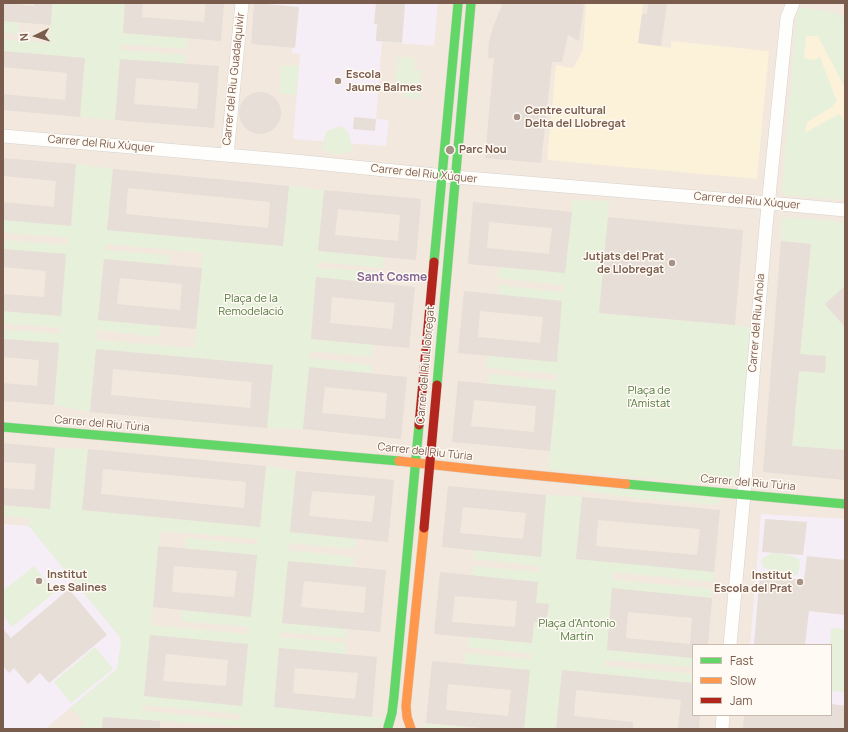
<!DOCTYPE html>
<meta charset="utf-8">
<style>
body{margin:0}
#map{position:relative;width:848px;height:732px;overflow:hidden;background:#f9f5f0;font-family:Manrope,sans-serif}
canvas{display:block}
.frame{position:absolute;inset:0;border:4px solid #7a5c4d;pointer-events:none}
.legend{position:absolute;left:692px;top:644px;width:140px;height:72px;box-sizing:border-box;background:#fffaf3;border:1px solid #cabbb1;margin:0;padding:5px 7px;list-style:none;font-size:12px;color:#7a5c4d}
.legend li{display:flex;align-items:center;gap:8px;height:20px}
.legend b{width:20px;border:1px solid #cabbb1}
.north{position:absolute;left:16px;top:16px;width:40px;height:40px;-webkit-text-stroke:3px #fffaf3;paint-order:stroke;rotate:265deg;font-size:11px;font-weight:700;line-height:16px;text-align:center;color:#7a5c4d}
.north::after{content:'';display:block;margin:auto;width:14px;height:18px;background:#7a5c4d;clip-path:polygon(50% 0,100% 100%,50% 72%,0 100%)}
</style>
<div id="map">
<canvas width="848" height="732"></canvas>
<div class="frame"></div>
<ul class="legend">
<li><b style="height:5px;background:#63d668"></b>Fast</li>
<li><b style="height:5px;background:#ff974d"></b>Slow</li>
<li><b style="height:5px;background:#b3261e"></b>Jam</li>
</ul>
<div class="north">N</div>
</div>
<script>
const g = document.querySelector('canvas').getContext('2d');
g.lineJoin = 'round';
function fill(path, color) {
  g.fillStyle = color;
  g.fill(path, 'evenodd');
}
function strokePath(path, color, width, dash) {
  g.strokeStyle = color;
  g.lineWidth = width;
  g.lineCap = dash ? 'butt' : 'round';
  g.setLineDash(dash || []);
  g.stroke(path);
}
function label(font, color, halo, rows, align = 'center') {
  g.font = font + ' Manrope,sans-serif';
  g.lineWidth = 3;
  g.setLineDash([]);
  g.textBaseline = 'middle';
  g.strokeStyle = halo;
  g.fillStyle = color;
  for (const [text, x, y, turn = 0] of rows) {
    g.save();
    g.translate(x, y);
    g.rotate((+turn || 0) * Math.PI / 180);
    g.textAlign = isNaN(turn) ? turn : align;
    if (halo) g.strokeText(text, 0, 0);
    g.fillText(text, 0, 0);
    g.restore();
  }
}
const residential = new Path2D(`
 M3,3H845V729H3ZM693,645H831V715H693Z`);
const education = new Path2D(`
 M254,3H438L434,46L382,42L376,119L389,120L386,146L293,139L300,54L292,53V47L251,44Z
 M761,514L845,519V706L831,704V645H750Z
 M3,524L29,526L120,637L121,644L117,669L45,729H3Z`);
const green = new Path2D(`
 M52,3H125L123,33L188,38L186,49L122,44L121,50L185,55V64L120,59L115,120L80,117L85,58L3,51V39L49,43Z
 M801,7L836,13L845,19V200L784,195L782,190L797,11Z
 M3,21L19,22L18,34L3,32Z
 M398,57L414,58V70H421L420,98L403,97L404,85L395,84Z
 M281,65L299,66L296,95L279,93Z
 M342,126L349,134L353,151L336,155L322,149L326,131Z
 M76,164L113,169L108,230L283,246L289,186L324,190L318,251L384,257L383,268L318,262L317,268L383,272L382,284L316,278L311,339L374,345L372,357L310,351L309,358L373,365L372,374L309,368L303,429L267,428L272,365L96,349L90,412L54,405L59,343L3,339V329L60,334V328L3,323V311L61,316L66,255L3,249V240L67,245L68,238L3,232V220L71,225ZM107,244L203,253L194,348L97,340V330L160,337L161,326L98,320L104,259L169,265V255L104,250Z
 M573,200L609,201L600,313L752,327L738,479L736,484L728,485L548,470L556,390L488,383V374L556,381V374L487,368V356L557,362L562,301L498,295L499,285L563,292L564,285L498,278L499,267L565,273Z
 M783,217L845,222V289L825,304L845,328V450L792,446L811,244L781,241V223Z
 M55,448L88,449L83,510L260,527L266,466L296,471L290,532L356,539L354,549L290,543L288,550L354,557L353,567L288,561L282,623L347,629L346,638L281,632L280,637L346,643L345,654L279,648L274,707L372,717L384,718V722L376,729H273L103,717L102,729H77L84,724L79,716L70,708L117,669L121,644L120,637L29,526V518L3,516V505L50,509ZM161,531L258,539L257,545L186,538L185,548L257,555L251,617L182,610V621L249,627V634L151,625ZM150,635L248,644L242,706L144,696ZM143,705L241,714L240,720L142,711Z
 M586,483L722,497L717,505L637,498L578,490Z
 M546,495L582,497L576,557L714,572L713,582L614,572L613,580L712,589V598L612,589L607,650L693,658V667L606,660L605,666L693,674V683L562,670L556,729H524L530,670L465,664V653L531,659V654L467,647L468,637L532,643L535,622L546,623L549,604L536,603L538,582L471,575L473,566L539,572V566L474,559V550L540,557Z
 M772,553L786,554L799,559L800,567L797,575L785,576L775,570L763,568L761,559Z
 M34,566L55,592L12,627L3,615V591Z
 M831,628L845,629V692L831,691V645H830Z
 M95,647L113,669L71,703L54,682Z
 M423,724L489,729H422Z`);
const sand = new Path2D(`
 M586,3H643L639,43L671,48V41L769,51L757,179L547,160L556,65L573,68L583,50Z
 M806,36H818L845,88V122L839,114L805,133L807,122L834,106L833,104L837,102L820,57L814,60L804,58Z`);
const building = new Path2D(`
 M3,3L34,6V3H52L51,25L3,21Z
 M125,3H143L142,17L204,22L206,3H224L221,41L123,33Z
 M254,3L299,7L295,48L251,44Z
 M376,3H405L402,43L376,41L377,24H374Z
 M503,3H584L579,41L568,35L562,62H552L541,163L485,158L494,58H488L489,42L493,27Z
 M648,3H667L661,46L638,43L642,14H647Z
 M3,51L85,58L80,117L3,110V94L65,100L67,73L3,67Z
 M120,59L219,66L214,128L115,120ZM136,78L199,83L197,109L134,104Z
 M239 113a21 21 0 1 1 42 0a21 21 0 1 1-42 0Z
 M354,117L376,119L375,131L353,129Z
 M3,158L76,164L71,226L3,220V202L54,207L56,181L3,176Z
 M113,169L289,186L283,246L107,230ZM128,188L270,202L268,228L126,214Z
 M324,190L421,199L416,260L318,251ZM338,209L400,215L398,241L335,235Z
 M473,202L572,212L565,273L468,264ZM489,222L552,228L549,254L487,248Z
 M608,217L743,230L735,325L599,313Z
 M781,241L811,244L800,354L826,356L825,373L799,371L792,446L845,450V480L763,472Z
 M3,249L66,254L61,316L3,311V294L44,297L46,271L3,267Z
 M104,259L202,268L196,329L98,320ZM120,278L182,284L180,310L117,304Z
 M316,277L415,287L409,348L311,339ZM332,297L395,303L392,329L330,323Z
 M845,286V327L825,304Z
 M464,291L562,301L557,362L458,353ZM480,311L543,317L540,343L478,337Z
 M3,339L59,343L54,405L3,401V383L37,386L39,360L3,357Z
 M96,349L273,365L267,428L90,412ZM113,369L252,382L250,408L111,395Z
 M309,367L407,377L401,439L303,429ZM325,387L387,393L385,419L322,413Z
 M458,381L556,390L550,451L452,442ZM474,400L536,406L534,432L471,426Z
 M3,443L55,448L50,509L3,505V488L34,490L36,464L3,462Z
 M88,449L266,466L260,527L82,510ZM103,469L246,482L244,508L101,494Z
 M296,471L394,480L388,542L290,532ZM312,491L375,496L372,522L309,516Z
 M448,486L546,495L541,557L442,547ZM463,507L526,513L523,539L460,533Z
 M582,497L720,510L714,572L576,559ZM598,520L700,529L697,555L596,546Z
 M765,519L807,522L803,555L762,552Z
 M158,546L257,555L251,617L153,607ZM174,566L237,571L234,597L172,592Z
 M807,556L845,560V615L809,611L805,645H754L760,572L778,574V577L804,580Z
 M288,561L386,570L380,632L282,623ZM304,581L366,587L364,613L301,607Z
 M440,572L538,582L536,603L549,604L546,623L534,622L532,643L434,634ZM455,596L517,601L515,627L452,622Z
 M612,588L712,598L708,645H693V658L607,650ZM628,612L692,618L690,644L626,638Z
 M69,589L107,635L49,683L40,673L28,684L14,668L9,673L3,666V629L11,638Z
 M150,635L248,644L242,706L144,696ZM166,654L228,660L226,686L163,681Z
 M279,648L377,657L372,717L274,707ZM295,668L358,673L355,699L293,693Z
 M432,661L530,670L524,729H494L426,723ZM448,684L511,690L508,716L446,710Z
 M562,670L693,683V715H700L699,729H678L681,700L576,690L574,716L633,722V729H556Z
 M831,704L845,706V729L743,728L744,715H831Z
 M103,717L160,721V729H102Z`);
const street = new Path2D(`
 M3,136L295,161L455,177L769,203L845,210
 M227,155L242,3
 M730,645L744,495L753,376L766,226L787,18L793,3
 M722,729L723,715`);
const fast = new Path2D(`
 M434,262L458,4
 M437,385L471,3
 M3,427L399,461
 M626,484L845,504
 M388,727L392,713L394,696L419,425`);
const slow = new Path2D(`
 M399,461L490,471L626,484
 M411,729L407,717L406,706L424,528`);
const jam = new Path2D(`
 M419,425L434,262
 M424,528L437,385`);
const markers = [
 [338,81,4,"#a69286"],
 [517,117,4,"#a69286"],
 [450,150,5,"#a69286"],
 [672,263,4,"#a69286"],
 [39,581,4,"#a69286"],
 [800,582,4,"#a69286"]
];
const poiNames = [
 ["Escola",346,75],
 ["Jaume Balmes",346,88],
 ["Centre cultural",525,111],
 ["Delta del Llobregat",525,124],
 ["Parc Nou",459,150],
 ["Jutjats del Prat",664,257,"right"],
 ["de Llobregat",664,270,"right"],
 ["Institut",47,575],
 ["Les Salines",47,588],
 ["Institut",792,576,"right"],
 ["Escola del Prat",792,589,"right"]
];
const streetNames = [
 ["Carrer del Riu Guadalquivir",234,79,-84],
 ["Carrer del Riu Xúquer",101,144,5],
 ["Carrer del Riu Xúquer",424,174,6],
 ["Carrer del Riu Xúquer",747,201,5],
 ["Carrer del Riu Anoia",757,323,-85],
 ["Carrer del Riu Llobregat",426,365,-85],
 ["Carrer del Riu Túria",102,424,5],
 ["Carrer del Riu Túria",425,452,6],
 ["Carrer del Riu Túria",748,483,5]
];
const parkNames = [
 ["Plaça de la",251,299],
 ["Remodelació",251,312],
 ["Plaça de",649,391],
 ["l'Amistat",649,404],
 ["Plaça d'Antonio",577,624],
 ["Martín",577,637]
];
const neighbourhoodNames = [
 ["Sant Cosme",392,278]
];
fill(residential, '#f2e8de');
fill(education, '#f6eef6');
fill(green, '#e7f0db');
fill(sand, '#fbf2d9');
fill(building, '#e6ded7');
strokePath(street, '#d7d1cb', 14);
strokePath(fast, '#d9d2cb', 10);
strokePath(slow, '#d9d2cb', 10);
strokePath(jam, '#d9d2cb', 10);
strokePath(street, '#fefefd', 13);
strokePath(fast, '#63d668', 9);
strokePath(slow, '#ff974d', 9);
strokePath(jam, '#b3261e', 9);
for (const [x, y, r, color] of markers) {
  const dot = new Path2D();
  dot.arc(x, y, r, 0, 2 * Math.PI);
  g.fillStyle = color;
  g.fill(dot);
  strokePath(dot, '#fffaf3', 1.5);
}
label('bold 11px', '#7a5c4d', '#fffaf3', poiNames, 'left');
label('11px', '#7a5c4d', '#fffaf3', streetNames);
label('11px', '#537a41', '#fffaf3', parkNames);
label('bold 12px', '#846695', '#fffaf3', neighbourhoodNames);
</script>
